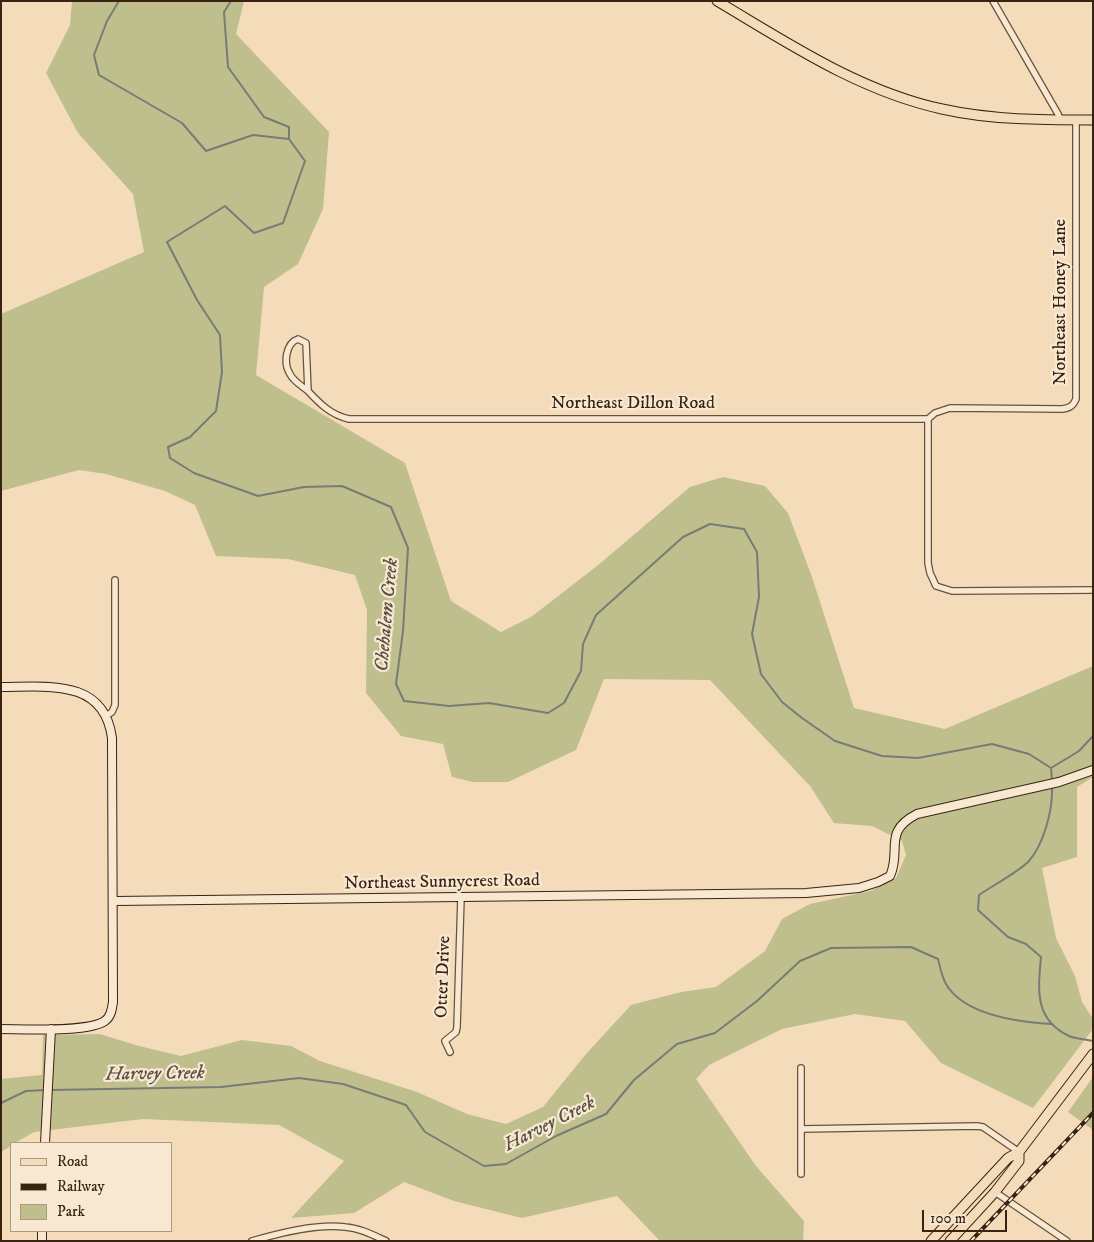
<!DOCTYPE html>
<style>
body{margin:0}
#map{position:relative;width:1094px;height:1242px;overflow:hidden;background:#f4dcba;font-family:"IM FELL DW Pica",serif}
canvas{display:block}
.frame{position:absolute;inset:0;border:2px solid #382312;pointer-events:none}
.legend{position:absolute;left:10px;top:1142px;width:162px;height:90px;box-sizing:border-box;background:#f8e8d2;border:1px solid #ab9985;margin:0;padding:6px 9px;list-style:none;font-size:15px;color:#382312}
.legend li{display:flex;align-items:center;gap:10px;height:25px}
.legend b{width:25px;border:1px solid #ab9985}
.scale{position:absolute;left:922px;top:1210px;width:85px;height:22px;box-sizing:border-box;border:2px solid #382312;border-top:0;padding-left:6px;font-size:15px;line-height:18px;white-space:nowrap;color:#382312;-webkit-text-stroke:4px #f8e8d2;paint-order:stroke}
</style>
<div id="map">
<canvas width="1094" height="1242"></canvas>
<div class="frame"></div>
<ul class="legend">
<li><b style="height:6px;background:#f4dcba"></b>Road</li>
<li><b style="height:6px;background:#382312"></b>Railway</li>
<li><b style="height:14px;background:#bebf8d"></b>Park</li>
</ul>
<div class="scale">100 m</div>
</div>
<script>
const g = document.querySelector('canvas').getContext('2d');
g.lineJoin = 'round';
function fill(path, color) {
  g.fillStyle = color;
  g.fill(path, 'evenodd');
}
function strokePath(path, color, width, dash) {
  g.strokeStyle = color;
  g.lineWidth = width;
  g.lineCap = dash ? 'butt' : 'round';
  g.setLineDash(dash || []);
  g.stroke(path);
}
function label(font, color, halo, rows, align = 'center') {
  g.font = font + ' "IM FELL DW Pica",serif';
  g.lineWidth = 4.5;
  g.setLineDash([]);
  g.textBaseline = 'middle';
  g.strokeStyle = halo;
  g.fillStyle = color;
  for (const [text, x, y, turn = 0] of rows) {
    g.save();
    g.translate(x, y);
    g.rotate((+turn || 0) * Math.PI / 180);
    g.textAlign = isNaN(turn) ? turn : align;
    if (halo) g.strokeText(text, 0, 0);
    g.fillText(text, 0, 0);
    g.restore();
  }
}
const green = new Path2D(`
 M72,1H244L236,34L329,132L323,209L298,264L264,287L256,375L405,463L451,601L501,632L531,617L597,566L690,487L723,477L765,486L788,513L812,577L854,708L945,729L1093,666V777L1077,787V857L1042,868L1056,938L1075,976L1082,1002L1093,1019V1029L1033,1108L941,1063L905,1021L855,1014L782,1029L709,1065L696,1079L756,1166L804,1221L803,1241H660L617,1196L522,1218L454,1201L404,1182L354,1213L291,1218L344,1161L279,1125L143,1119L34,1132L15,1143H11V1146L1,1152V1079L42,1075L43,1035L100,1034L139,1046L181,1056L242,1040L291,1046L320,1061L417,1092L467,1114L506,1124L543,1107L586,1054L631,1005L681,992L716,987L765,951L782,919L810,904L870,891L896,878L906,855L902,841L872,826L834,823L810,786L710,680L604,679L576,750L508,782H473L452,777L443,744L401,736L366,693L367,610L355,575L288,559L216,556L195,505L165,491L106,474L79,470L1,491V314L144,252L133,194L78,133L46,73L70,25Z
 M1093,1077V1130L1068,1112Z`);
const stream = new Path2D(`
 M119,1L107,21L94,55L99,75L182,123L206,151L253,135L289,139L305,161L283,223L254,233L225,206L167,242L197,300L220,335L222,372L216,411L190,437L168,447L170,458L194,473L258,496L304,487L342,486L391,507L408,548L403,631L396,684L404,701L449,706L489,703L548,713L564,703L581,671L583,644L596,615L683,537L710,524L744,529L757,552L759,597L752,634L761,674L782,702L802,718L835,741L882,756L918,758L992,744L1029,754L1051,768
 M231,1L224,12L228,67L264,117L289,127V138
 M1051,768L1052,781
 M1051,768L1079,751L1093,736
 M1052,786C1053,809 1044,845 1028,862C1018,872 992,886 979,895L978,910L1008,937L1026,944L1041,957C1038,990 1034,1019 1069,1036C1076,1039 1085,1039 1093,1041
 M51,1090L221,1087L299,1078L343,1084L406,1105L425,1132L484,1166L506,1164L556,1136L606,1114L634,1080L677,1044L715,1033L757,1001L800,961L831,948L911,947L938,959C940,967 942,977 946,984C964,1015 1019,1022 1051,1024
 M1,1103L26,1091L46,1090`);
const street = new Path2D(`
 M993,1L1058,114L1060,119
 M1076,120V399C1073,406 1070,408 1062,409L950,408L935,413L928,419V563L930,573L936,586L952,591L1093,590
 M308,391C302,386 293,381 290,374C283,363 286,343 298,339L306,343L308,391C320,404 331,415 349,419H928
 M106,716L112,712L115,705V580
 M450,1052L445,1041L456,1032L457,1027L461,897
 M801,1068V1174
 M801,1129L977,1126L983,1127L1019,1152
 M995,1192L1067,1241
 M252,1241C279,1233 317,1223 345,1227C360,1228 373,1235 386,1241`);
const secondary = new Path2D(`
 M1,687C47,687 104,678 112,738L113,1002C112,1009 111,1016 106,1020C92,1033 22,1029 1,1029
 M114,901L806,893L859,888L878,882L890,876C902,850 882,832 917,814L1059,782L1093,770
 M45,1143L51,1029
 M42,1241V1231`);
const primary = new Path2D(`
 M717,1C788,43 859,91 942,109C991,120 1042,120 1093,120
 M931,1241L1008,1158L1019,1152L1093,1054
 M950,1241L995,1192L1019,1161V1152`);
const rail = new Path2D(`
 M971,1241L1093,1113`);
const streetNames = [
 ["Northeast Honey Lane",1061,302,-90],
 ["Northeast Dillon Road",633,404],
 ["Northeast Sunnycrest Road",442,883,-1],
 ["Otter Drive",444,977,-88]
];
const waterNames = [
 ["Chehalem Creek",388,615,-85],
 ["Harvey Creek",155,1075,-1],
 ["Harvey Creek",550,1125,-27]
];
fill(green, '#bebf8d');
strokePath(stream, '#767d76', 2);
strokePath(street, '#67513c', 8);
strokePath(secondary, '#382312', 10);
strokePath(primary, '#382312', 11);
strokePath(street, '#f8e8d2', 5.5);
strokePath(secondary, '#f8e8d2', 8);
strokePath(primary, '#f4dcba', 9);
strokePath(rail, '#382312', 4);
strokePath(rail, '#f8e8d2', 2, [5.5]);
label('18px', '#382312', '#f8e8d2', streetNames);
label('italic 19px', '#575044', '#f8e8d2', waterNames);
</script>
